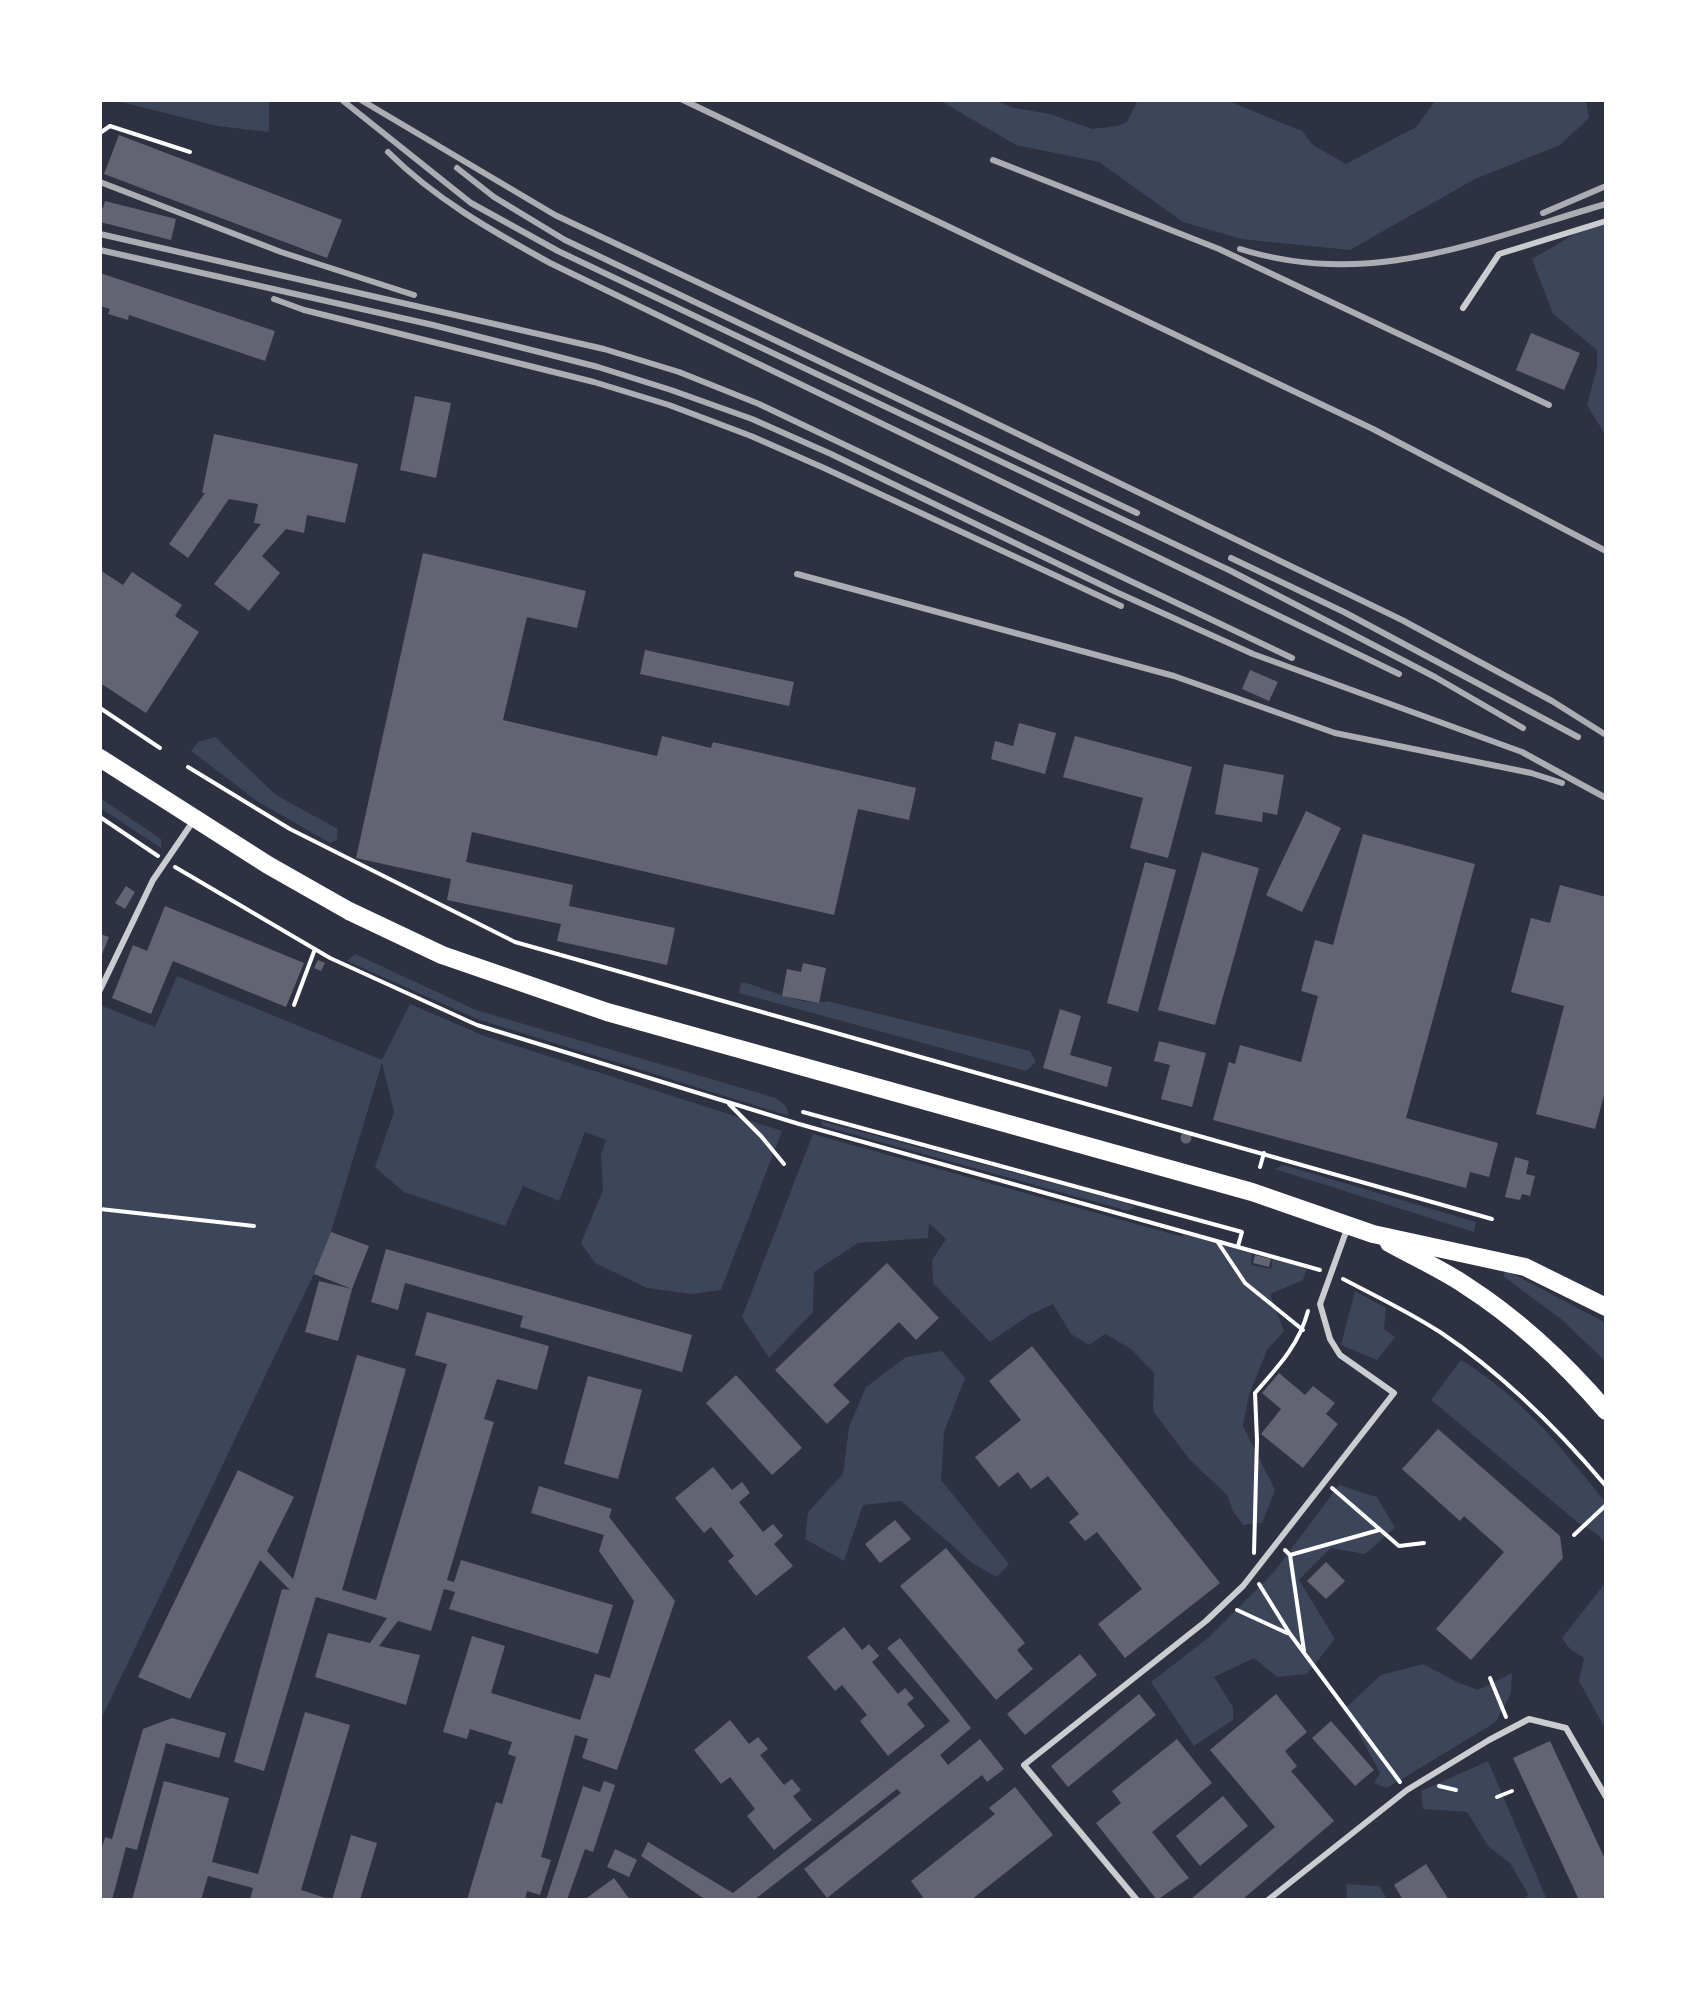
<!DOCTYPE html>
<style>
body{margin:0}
#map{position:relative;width:1706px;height:2000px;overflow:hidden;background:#2d3142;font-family:"Work Sans",sans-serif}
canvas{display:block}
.frame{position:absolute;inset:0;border:102px solid #fff;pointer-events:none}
</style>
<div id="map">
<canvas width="1706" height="2000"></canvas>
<div class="frame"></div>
</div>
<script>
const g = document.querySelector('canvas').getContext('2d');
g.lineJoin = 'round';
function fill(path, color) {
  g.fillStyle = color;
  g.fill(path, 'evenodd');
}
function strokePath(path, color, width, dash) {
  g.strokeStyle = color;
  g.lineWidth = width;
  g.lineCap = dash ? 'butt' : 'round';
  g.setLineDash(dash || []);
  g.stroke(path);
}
const green = new Path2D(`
 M113,100H269V132L217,126Z
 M994,100L1014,108L1050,114L1092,129L1118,126L1127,122L1138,100H1226L1302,131L1313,145L1346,164L1416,127L1436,100H1586L1589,118L1560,145L1475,179L1350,250L1241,239L1183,222L1099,162L1016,145L941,101Z
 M1606,222V436L1587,405L1597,368V350L1553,314L1532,259L1578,232Z
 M215,737L276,795L338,829L337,840L330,843L257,801L191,751L198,742Z
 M100,798L161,839V848L100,808Z
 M355,954L476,1010L776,1098L786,1106L789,1116L477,1019L347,961Z
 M177,976L382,1060L410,1004L482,1035L782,1131L721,1290L692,1294L647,1288L595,1263L581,1243L603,1190L601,1155L606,1140L585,1132L559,1201L523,1186L505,1226L404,1192L375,1167L394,1112L382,1063L331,1232L314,1274L100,1721V1005L155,1027Z
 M741,982C766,987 803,1008 827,1001L1030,1051L1036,1062L1026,1071L739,993Z
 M821,1121L1127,1203L1135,1207L1128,1211L823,1126Z
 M813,1134L1183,1237V1233L1252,1252L1251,1265L1271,1269L1273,1258L1307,1269L1303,1280L1270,1294L1284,1331L1267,1350L1249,1395L1243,1426L1275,1490L1262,1523L1243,1525L1233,1511L1227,1495L1189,1459L1153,1411L1154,1373L1131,1349L1105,1334L1089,1345L1071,1334L1053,1304L1028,1316L990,1342L933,1283L932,1260L946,1239L929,1223L928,1238L858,1243L814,1272L813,1312L769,1358L742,1317Z
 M1283,1165L1476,1222L1474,1232L1275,1169Z
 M1506,1270L1606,1323V1362L1561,1319L1503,1276Z
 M1355,1291L1386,1308L1384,1329L1395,1337L1377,1360L1341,1345Z
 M942,1351L965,1378L944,1432L941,1480L1009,1564L997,1577L972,1563L901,1501L863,1505L844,1561L805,1539L808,1512L843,1474L849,1427L866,1387L906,1357Z
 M1461,1360C1522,1397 1562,1448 1606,1503V1544L1597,1534L1577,1522L1431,1400Z
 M1339,1485L1377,1497L1395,1528L1365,1554L1331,1548L1299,1580L1335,1639L1307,1674L1277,1677L1254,1658L1214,1677L1233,1707V1720L1194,1746L1151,1682L1209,1637L1273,1573Z
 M1606,1582V1730L1579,1681L1584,1658L1570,1649L1562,1638Z
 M1423,1664L1457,1682L1478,1690L1512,1673L1511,1693L1496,1722L1387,1788L1374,1783L1380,1773L1345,1708L1381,1675Z
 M1488,1761L1547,1900H1525L1528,1894L1510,1863L1488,1846L1467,1812L1423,1809L1421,1791Z
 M1346,1884L1379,1886L1388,1900H1347Z`);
const building = new Path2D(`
 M119,135L342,220L327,258L104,174Z
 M105,201L176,219L171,240L100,222V206L103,208Z
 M100,273L275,331L265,361L129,315L128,320L108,314L110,309L100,306Z
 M1531,333L1580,353L1564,390L1516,370Z
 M415,396L451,403L436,478L400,470Z
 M214,434L358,464L345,523L307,515L304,533L286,529L262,556L280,573L249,611L214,584L261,524L254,523L258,504L229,499L188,558L169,544L205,493H202Z
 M423,553L586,591L577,628L527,617L503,720L657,756L662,736L711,748L713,742L916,788L909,820L858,809L834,915L472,832L466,862L573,885L569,906L675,928L667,965L557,941L561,924L447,900L451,879L356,858Z
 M100,570L123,585L132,572L182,605L175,616L199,632L146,713L100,683Z
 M645,650L794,682L789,706L640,674Z
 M1250,670L1278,682L1269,701L1242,689Z
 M1019,723L1056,733L1045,774L991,759L995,741L1013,746Z
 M1075,736L1192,767L1168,858L1130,848L1143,798L1063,777Z
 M1224,764L1284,775L1277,815L1263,812L1262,822L1215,814Z
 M1306,811L1341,828L1302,912L1266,895Z
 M1363,834L1475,864L1406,1118L1498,1143L1489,1177L1470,1172L1466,1188L1213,1120L1229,1062L1235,1064L1240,1045L1301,1062L1318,996L1301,991L1315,940L1333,945Z
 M1202,852L1259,868L1215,1025L1158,1010Z
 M1145,862L1176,870L1138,1012L1107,1003Z
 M1560,885L1606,897V1088L1595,1129L1536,1114L1564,1006L1511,992L1531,918L1550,923Z
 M126,886L135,892L125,909L115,903Z
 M165,906L304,963L286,1007L173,961L151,1014L112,998L133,945L147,951Z
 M100,934L109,937L100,959Z
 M318,960L325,963L321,971L314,968Z
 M803,963L826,968L819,1003L782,996L787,969L801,972Z
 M1060,1009L1081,1016L1070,1055L1112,1067L1107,1087L1043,1068Z
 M1159,1041L1206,1053L1192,1107L1161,1099L1170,1065L1154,1061Z
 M1180.5 1138a5.5 5.5 0 1 1 11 0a5.5 5.5 0 1 1-11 0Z
 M1515,1157L1529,1161L1526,1174L1535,1176L1530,1196L1522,1194L1520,1200L1505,1197Z
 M331,1232L369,1246L352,1289L338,1341L305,1332L319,1281L352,1289L314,1274Z
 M386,1249L692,1335L682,1372L520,1327L523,1316L405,1283L398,1310L371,1302Z
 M1255,1255L1271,1259L1269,1267L1253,1263Z
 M887,1263L939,1318L916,1340L899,1322L833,1385L850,1402L827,1424L775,1370Z
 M427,1312L549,1346L537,1390L497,1379L484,1419L494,1422L447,1580L454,1582L461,1560L613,1605L598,1654L449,1609L455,1592L444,1589L431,1631L398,1621L379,1646L420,1655L406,1705L315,1677L328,1633L370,1643L387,1618L316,1597L264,1771L234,1762L282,1589L290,1590L260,1560L190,1699L138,1677L238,1470L294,1497L267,1551L293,1579L357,1355L406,1369L342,1590L376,1600L447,1364L415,1355Z
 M1032,1346L1220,1583L1125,1658L1098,1624L1142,1589L1097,1532L1085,1541L1069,1522L1079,1514L1048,1476L1031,1489L1018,1472L999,1487L975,1457L1021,1420L989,1381Z
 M1279,1373L1305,1395L1313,1386L1335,1403L1326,1414L1338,1424L1303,1468L1261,1434L1281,1409L1262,1393Z
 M736,1375L802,1448L772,1475L706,1403Z
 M588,1376L642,1390L618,1479L564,1464Z
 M1438,1429L1560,1536L1563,1558L1471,1660L1436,1629L1504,1552L1464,1516L1460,1521L1402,1469Z
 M713,1467L732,1490L742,1482L750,1493L739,1502L763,1532L773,1524L783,1536L774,1544L793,1566L756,1596L728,1561L734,1556L711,1527L704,1533L675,1498Z
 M539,1486L612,1509L609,1517L675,1601L617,1770L582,1758L588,1739L575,1735L541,1857L551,1860L540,1895L527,1891L525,1900H467L496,1802L502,1804L516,1757L508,1754L512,1742L470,1729L467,1739L443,1732L472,1636L505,1646L491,1693L580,1720L595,1674L610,1678L634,1601L599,1551L604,1535L531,1513Z
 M895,1520L911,1539L880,1563L865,1544Z
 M946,1548L1025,1643L1017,1650L1033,1669L996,1700L900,1586Z
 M1326,1562L1345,1581L1326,1599L1307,1581Z
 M844,1627L862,1650L869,1644L879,1656L872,1662L898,1694L905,1688L914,1698L907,1704L925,1726L888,1756L860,1721L867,1715L842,1685L835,1691L807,1657Z
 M900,1638L971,1728L940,1755L948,1765L980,1739L1004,1769L987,1782L982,1775L827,1898L804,1869L901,1793L897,1789L754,1900H706L641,1856L648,1842L733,1893L950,1721L887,1648Z
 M1080,1654L1097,1675L1025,1735L1007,1714Z
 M1139,1694L1156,1715L1068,1787L1051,1766Z
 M1276,1694L1307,1732L1285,1751L1297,1766L1291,1771L1334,1821L1242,1900H1190L1275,1827L1210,1750Z
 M305,1712L350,1725L301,1890L332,1900L351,1835L377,1843L360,1900H250L253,1888L208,1876L201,1900H132L164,1781L229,1798L212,1862L258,1874Z
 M172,1718L226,1733L219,1758L166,1743L137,1850L126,1847L112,1900H100V1854L105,1837L112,1839L143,1729Z
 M730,1720L749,1744L758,1737L768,1749L760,1755L784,1785L792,1779L801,1790L793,1796L812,1820L774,1850L747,1816L755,1809L730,1777L721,1784L694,1750Z
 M1331,1721L1374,1770L1355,1786L1312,1738Z
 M1177,1739L1212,1783L1152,1832L1189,1878L1157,1900L1096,1823L1121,1803L1112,1791Z
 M1550,1741L1606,1861V1900H1579L1513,1758Z
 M604,1781L615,1785L593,1852L585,1849L567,1900H546L583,1786L600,1792Z
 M1015,1787L1053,1835L971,1900H925L911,1881L995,1814L989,1808Z
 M1223,1796L1248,1826L1200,1866L1176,1836Z
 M615,1849L637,1860L629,1877L607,1867Z
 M1426,1864L1449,1900H1403L1394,1885Z
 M614,1878L630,1900H584Z`);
const path = new Path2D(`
 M100,133L110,126L190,152
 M100,708L160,748
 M188,767L290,829L515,942L1492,1219
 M100,817L158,856
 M175,867L330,958L477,1025L799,1124L1320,1270
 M294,1005L315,949
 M729,1104L761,1136L784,1164
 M803,1112L1242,1232L1238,1246
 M1260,1167L1264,1153
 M100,1209L254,1226
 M1217,1241L1245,1283L1303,1330
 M1343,1279C1376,1296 1409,1312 1440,1332C1503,1374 1557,1428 1606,1486
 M1332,1488L1399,1546L1424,1543
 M1574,1535L1606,1505
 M1285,1550L1290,1555L1379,1530
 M1254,1553L1257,1440L1255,1393C1278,1367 1299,1345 1308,1311
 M1290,1555L1304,1651
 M1259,1584L1290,1634L1400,1782
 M1237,1610L1287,1633
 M1490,1678L1506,1717
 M1439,1786L1456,1790
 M1497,1797L1512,1791`);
const service = new Path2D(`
 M1463,308L1499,254L1606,221
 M100,990L153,880L194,820
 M1137,1900L1024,1765L1206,1621L1243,1586L1394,1393L1340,1355L1330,1339L1320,1304L1347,1229
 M1268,1900L1407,1790L1489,1740L1529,1719L1566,1728L1606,1797`);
const primary = new Path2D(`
 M100,758L268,865L349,911L442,955L607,1012L1252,1192L1373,1234L1525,1267L1606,1307
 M1389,1243C1414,1257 1441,1269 1465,1285C1518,1319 1565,1363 1606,1411`);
const rail = new Path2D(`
 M342,100L471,203L558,251L1229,570L1435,677L1523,728
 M361,100L555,215L956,404L1402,620L1552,701L1606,735
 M683,100L1373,429L1606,551
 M388,152C435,199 492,231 550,263L1399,674
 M993,160L1219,249L1549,405
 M457,168L494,197L565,240L1137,513
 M100,182L281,252L414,295
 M1543,213L1606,186
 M100,234L604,349L679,372L759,404L1292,658
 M1240,249C1371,290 1481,240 1606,204
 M100,250L433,325L598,367L671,390L752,419L831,454L1116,592L1253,654L1522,752L1606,798
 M274,299L304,310L594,382L669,405L751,436L824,468L1121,606
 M1231,558L1344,612L1578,737
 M797,574L1174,676L1335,733L1531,773L1562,783`);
fill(green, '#3c4559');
fill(building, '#626471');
strokePath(path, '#fff', 4);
strokePath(service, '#caccd0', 6);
strokePath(primary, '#fff', 18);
strokePath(rail, '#abadb3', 6);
</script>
